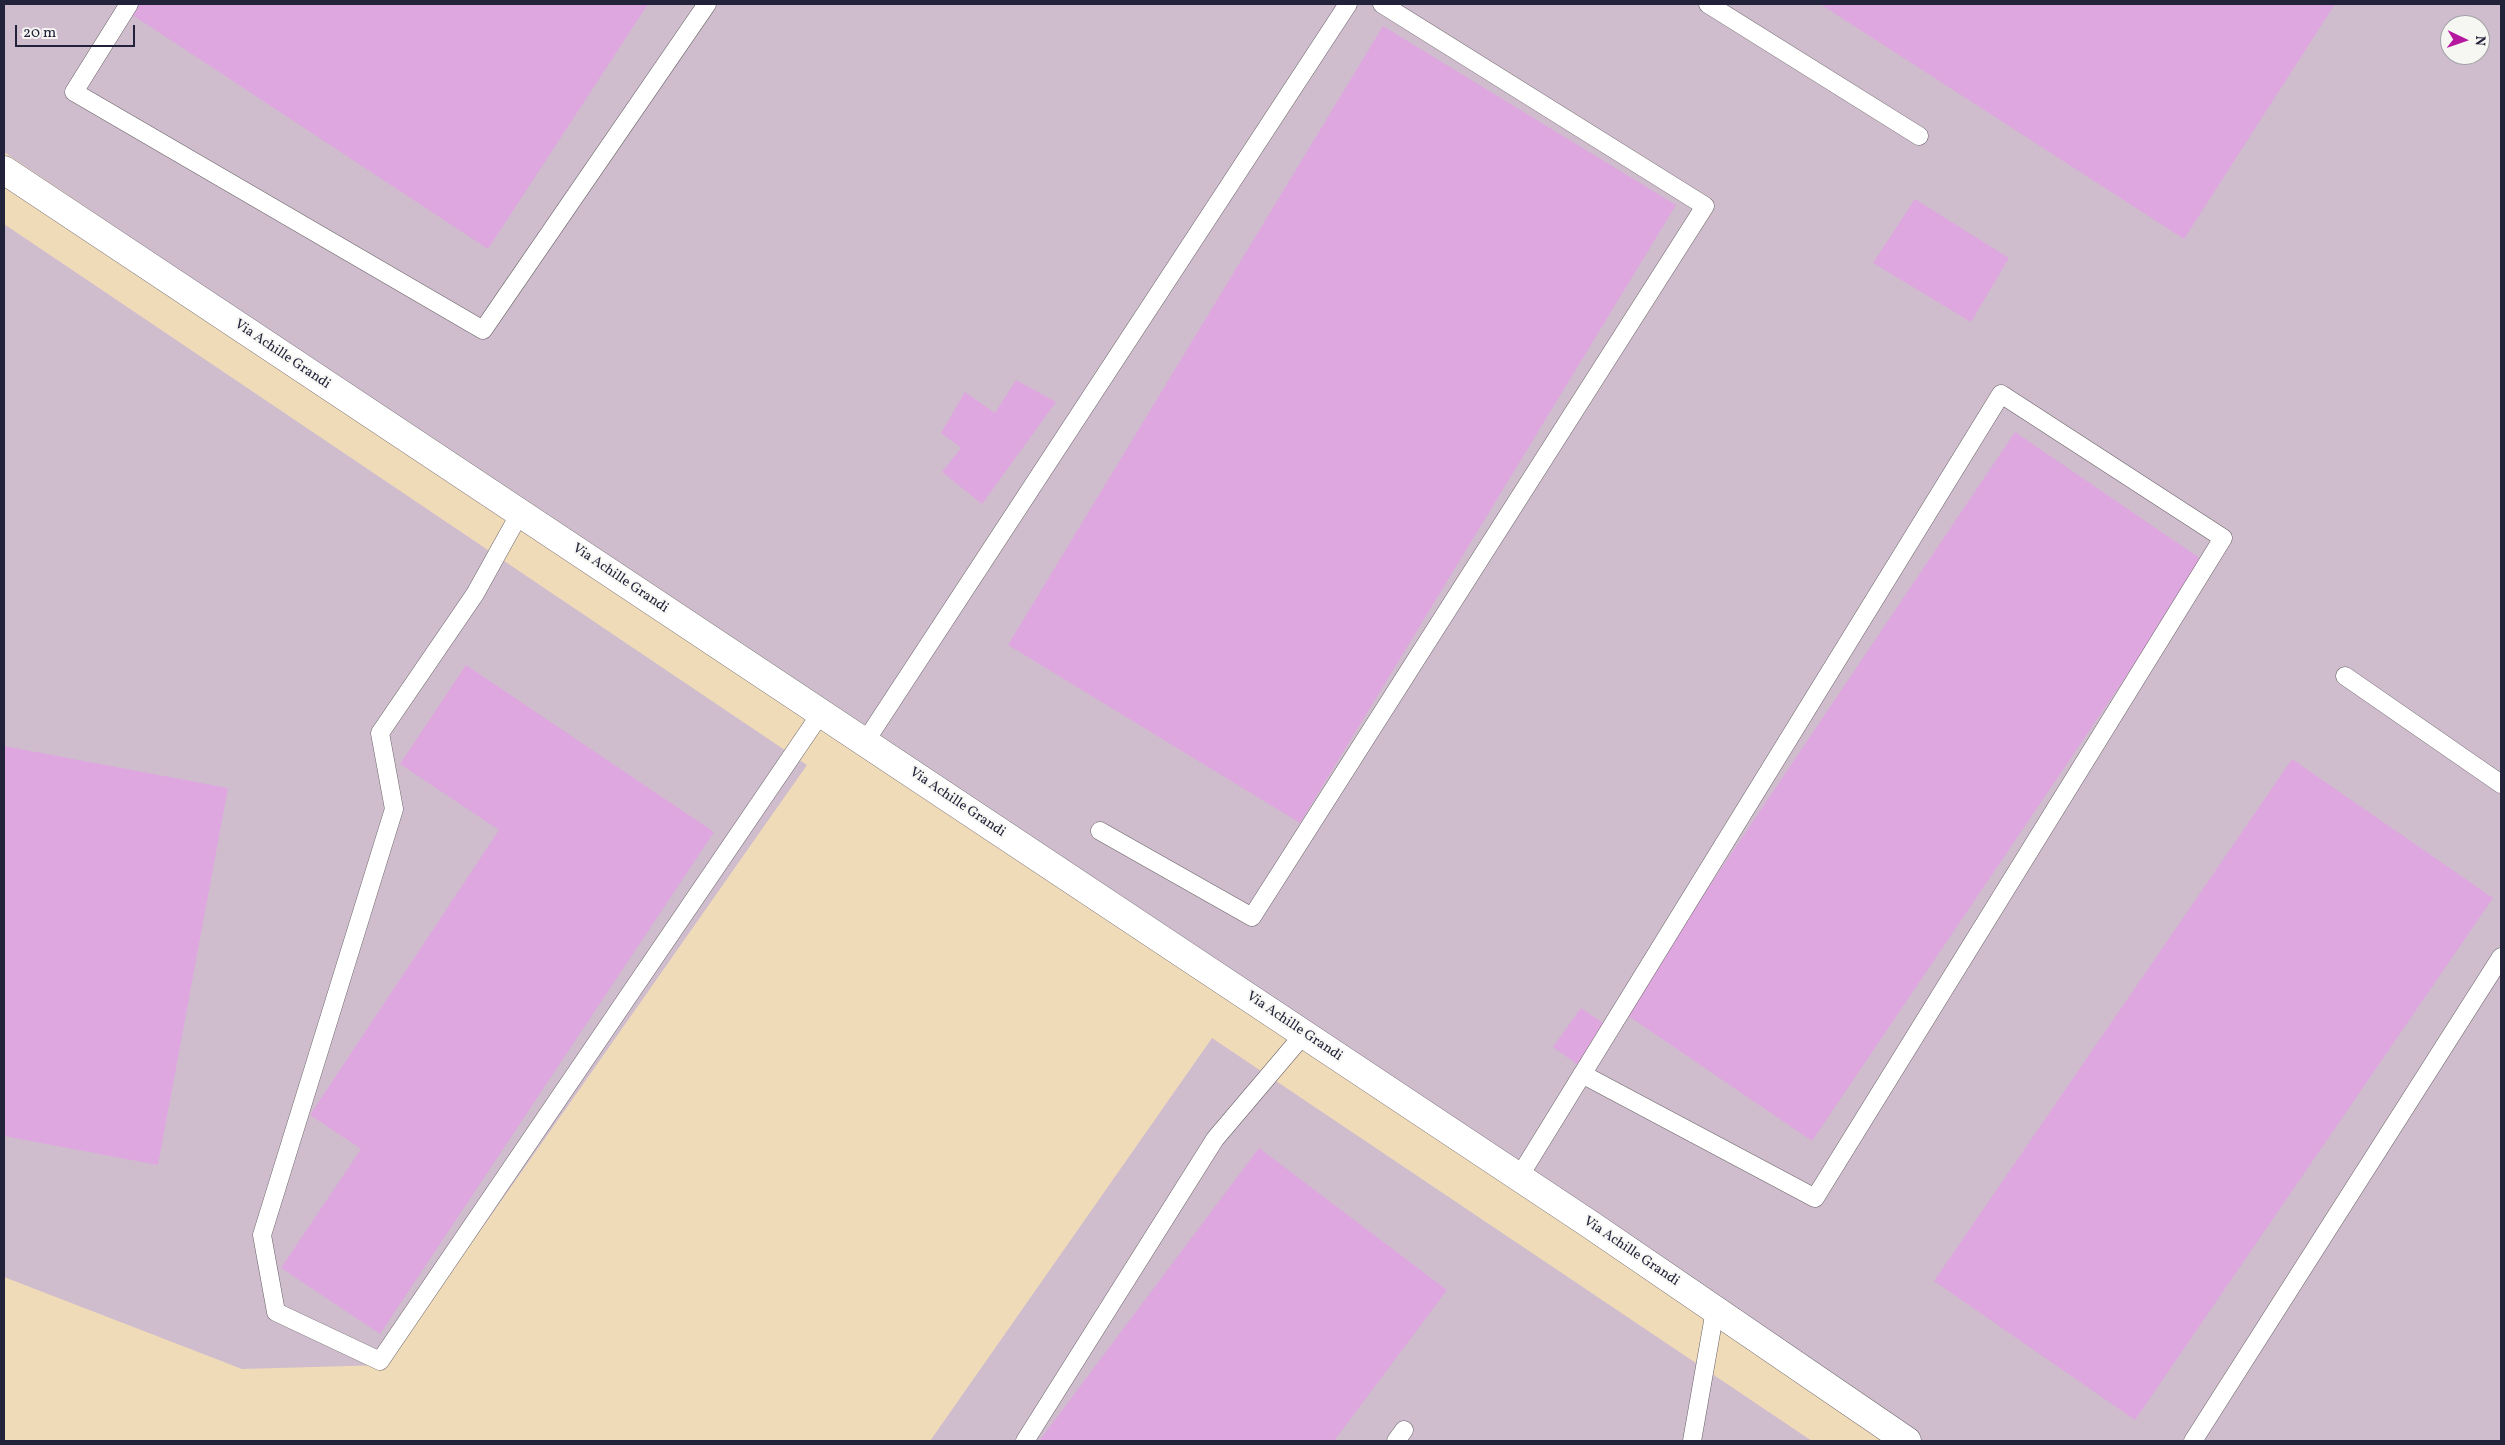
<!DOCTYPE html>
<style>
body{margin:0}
#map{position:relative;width:2505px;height:1445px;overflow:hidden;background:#f0dbb9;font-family:Vollkorn,serif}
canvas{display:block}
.frame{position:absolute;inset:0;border:5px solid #22223b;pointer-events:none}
.north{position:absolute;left:2440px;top:15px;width:50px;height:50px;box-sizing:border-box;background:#f6f6f2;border:1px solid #a1a1a9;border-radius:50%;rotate:93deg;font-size:14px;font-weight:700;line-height:20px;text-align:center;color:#22223b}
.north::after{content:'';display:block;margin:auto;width:18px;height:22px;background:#b5179e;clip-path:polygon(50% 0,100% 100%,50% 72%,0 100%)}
.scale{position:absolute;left:15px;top:25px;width:120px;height:22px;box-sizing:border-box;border:2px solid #22223b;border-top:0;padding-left:6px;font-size:15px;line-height:18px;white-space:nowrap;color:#22223b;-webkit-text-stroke:4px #f6f6f2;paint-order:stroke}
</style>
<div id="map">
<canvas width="2505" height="1445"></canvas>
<div class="frame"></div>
<div class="north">N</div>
<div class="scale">20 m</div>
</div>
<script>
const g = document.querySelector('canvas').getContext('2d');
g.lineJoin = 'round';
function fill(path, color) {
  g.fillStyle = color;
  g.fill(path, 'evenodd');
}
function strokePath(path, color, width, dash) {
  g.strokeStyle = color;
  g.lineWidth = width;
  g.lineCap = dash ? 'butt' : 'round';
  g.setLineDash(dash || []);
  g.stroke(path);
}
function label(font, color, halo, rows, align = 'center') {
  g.font = font + ' Vollkorn,serif';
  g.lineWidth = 4;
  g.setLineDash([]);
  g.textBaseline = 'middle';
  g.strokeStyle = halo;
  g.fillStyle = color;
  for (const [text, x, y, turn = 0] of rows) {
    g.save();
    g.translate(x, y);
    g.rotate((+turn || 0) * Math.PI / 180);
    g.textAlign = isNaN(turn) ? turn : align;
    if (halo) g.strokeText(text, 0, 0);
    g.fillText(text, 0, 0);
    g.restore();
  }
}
const industrial = new Path2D(`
 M4,4H2501V1441H1920L4,152ZM2450,25H2480V55H2450Z
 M4,224L807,765L386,1365L242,1369L4,1277Z
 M1212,1038L1812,1441H930Z`);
const building = new Path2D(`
 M137,4H648L488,249L131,14Z
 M1820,4H2335L2184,239Z
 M1383,26L1676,205L1300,823L1008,645Z
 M1915,199L2009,258L1971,322L1873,263Z
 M1016,380L1056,402L982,504L942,472L961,448L941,433L965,392L995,413Z
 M2015,432L2204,561L1812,1141L1624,1013Z
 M466,665L714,832L380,1334L281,1268L361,1149L310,1115L499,830L400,764Z
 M4,746L228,788L158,1165L4,1136Z
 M2292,759L2493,898L2135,1420L1934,1281Z
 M1581,1008L1606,1025L1578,1065L1553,1047Z
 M1259,1148L1447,1290L1334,1441H1039Z`);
const service = new Path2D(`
 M129,4L74,92L483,330L707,4
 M1708,4L1919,136
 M520,513L475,594L380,733L394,809L262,1235L276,1312L380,1361L821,713
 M2345,676L2501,784
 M865,742L1348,4
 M1100,831L1252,917L1705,206L1382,4
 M1519,1177L2001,394L2223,538L1815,1198L1582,1074
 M1025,1441L1215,1139L1304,1034
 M1396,1441L1404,1430
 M1692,1441L1715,1310
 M2193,1441L2501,957`);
const minor = new Path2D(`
 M4,170L1591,1225L1907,1441`);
const streetNames = [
 ["Via Achille Grandi",282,355,34],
 ["Via Achille Grandi",620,579,34],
 ["Via Achille Grandi",957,803,34],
 ["Via Achille Grandi",1294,1027,34],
 ["Via Achille Grandi",1631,1252,34]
];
fill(industrial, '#cfbdce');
fill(building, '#dfa7df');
strokePath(service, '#6a6367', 19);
strokePath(minor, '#6a6367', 29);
strokePath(service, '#fff', 18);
strokePath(minor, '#fff', 28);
label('14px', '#22223b', '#f6f6f2', streetNames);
</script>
